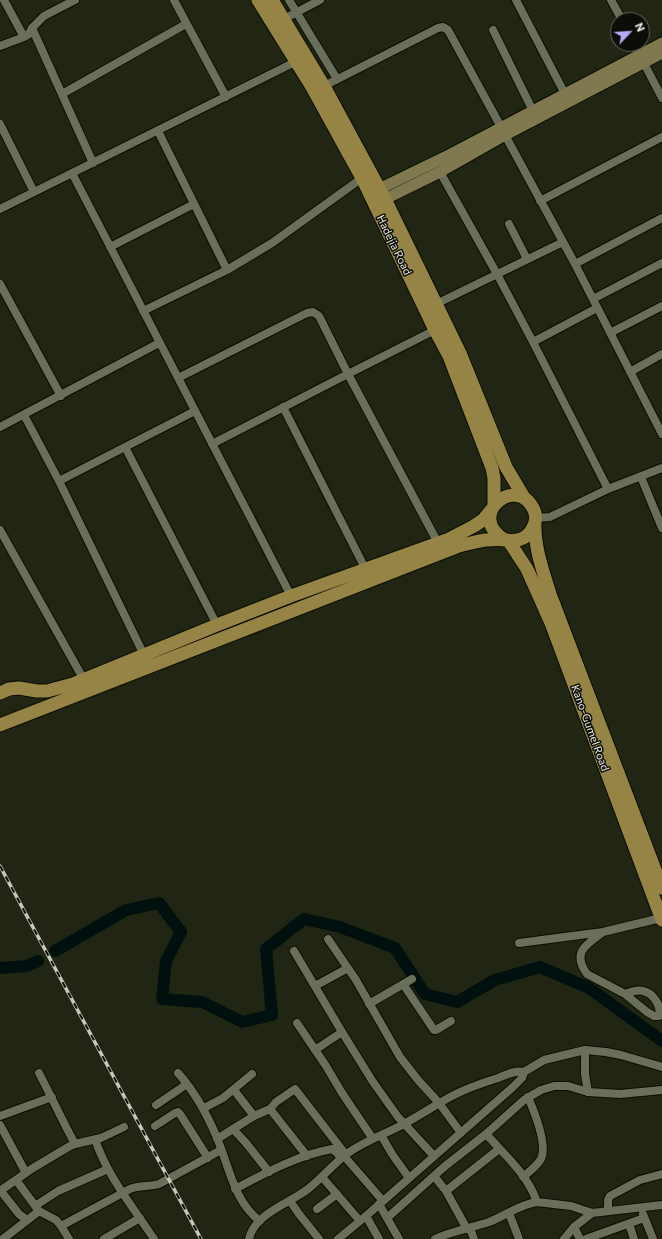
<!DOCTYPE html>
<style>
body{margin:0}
#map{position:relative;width:662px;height:1239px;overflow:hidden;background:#212513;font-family:Commissioner,sans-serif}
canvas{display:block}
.north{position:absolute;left:610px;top:12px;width:40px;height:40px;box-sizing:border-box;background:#0b0d06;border:1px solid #64675e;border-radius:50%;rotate:65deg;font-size:11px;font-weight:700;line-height:16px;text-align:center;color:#e9ede1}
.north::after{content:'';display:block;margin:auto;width:14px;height:18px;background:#b4acf9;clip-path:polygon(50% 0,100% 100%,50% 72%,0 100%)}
</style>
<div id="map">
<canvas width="662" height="1239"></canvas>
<div class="north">N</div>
</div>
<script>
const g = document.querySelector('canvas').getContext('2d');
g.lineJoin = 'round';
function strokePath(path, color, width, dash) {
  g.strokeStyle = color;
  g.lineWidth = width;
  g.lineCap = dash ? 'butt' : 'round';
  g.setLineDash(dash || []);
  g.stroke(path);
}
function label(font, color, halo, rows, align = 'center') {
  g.font = font + ' Commissioner,sans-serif';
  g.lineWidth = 3;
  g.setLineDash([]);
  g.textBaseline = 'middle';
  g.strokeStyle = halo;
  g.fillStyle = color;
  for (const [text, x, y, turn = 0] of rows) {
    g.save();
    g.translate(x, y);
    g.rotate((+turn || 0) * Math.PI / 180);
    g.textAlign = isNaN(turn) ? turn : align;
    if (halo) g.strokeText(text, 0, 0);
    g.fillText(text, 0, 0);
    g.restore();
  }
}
const river = new Path2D(`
 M55,951L126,910L159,903L181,932L166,961L162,999L202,1002L242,1022L272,1015L266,949L304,919L340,927L395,948L425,994L457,1002L495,980L540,967L589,988L662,1041
 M0,968L27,966L38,961`);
const street = new Path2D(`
 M4,0L24,37
 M174,0L226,97
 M289,0L337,79
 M516,0L565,94
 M611,0L622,20
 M284,19L320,0
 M32,28L93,163
 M493,30L533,111
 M634,44L662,98
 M0,46L24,37L29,34L32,28L44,16L75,0
 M324,86L438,28L443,27L448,30L501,127
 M62,94L186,24
 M0,124L34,192
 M158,131L227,270
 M505,135L575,264L662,434
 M440,172L497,274L533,342L608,489
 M72,173L291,596
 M540,201L662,137
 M0,209L297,61
 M509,224L527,259
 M110,247L194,204
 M575,264L662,218
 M0,284L61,396
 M593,299L662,263
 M436,304L563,242
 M143,311L227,270L272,243L362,178
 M610,333L662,306
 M533,342L597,308
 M630,372L662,354
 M178,378L307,313L313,312L319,316L348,374L438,543
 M283,407L366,570
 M24,415L59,481L144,655
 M0,427L159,343
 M212,444L348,374L435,330
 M125,447L217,625
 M641,477L662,528
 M59,481L195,411
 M535,518L550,517L608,489L662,468
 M0,530L84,680
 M603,932C587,944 571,952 587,974L625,994L647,1012L654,1016H659C662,1006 653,993 643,991C637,989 631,992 625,994
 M328,939L356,980L400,1057L418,1080L439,1103L461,1133
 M519,943L603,932L661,918
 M294,951L342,1032L373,1082L398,1117L434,1156
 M403,984L434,1030H436L451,1021
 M315,986L348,968
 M369,1004L412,979
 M297,1023L326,1066L342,1093L373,1139
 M315,1050L342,1032
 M585,1050V1074L588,1092
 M39,1073C51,1096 62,1120 75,1144
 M178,1073C195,1092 207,1114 217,1138C229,1166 234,1202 260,1221
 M234,1090L254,1116
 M156,1105L187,1084
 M204,1108L223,1098L252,1074
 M270,1109L307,1156
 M0,1116L52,1097
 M0,1125L26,1173
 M155,1126L175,1113L178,1112L180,1114L208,1158
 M233,1129L246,1143L269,1172
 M486,1134C504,1154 528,1175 537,1202
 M381,1135L392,1154L409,1178
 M95,1139C107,1176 133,1207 154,1239
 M217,1139L254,1116L270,1109L276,1102L295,1089L346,1155
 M344,1156L383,1201
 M434,1176L446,1191L467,1229
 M322,1177L360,1221
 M523,1177C529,1172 537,1166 541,1159C548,1145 534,1111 528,1097
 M16,1180L39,1211L56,1220L61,1226L69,1239
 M235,1189C265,1173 298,1155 332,1149L337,1153L341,1158
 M0,1190L19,1214L27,1220
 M0,1191L33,1168L70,1146L75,1144L101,1138L124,1127
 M446,1191L499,1149
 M290,1201L299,1214L319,1239
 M379,1204L399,1239
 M35,1206L58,1191L108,1169
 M317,1209L337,1194
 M608,1211V1200L610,1196L640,1180L662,1174
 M509,1213L519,1239
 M643,1214L653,1239
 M366,1216L379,1239
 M387,1218L444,1167L486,1134L524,1100L541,1090L554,1086H568L588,1092L620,1094L662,1090
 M629,1224L634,1239
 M61,1226L130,1189C139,1185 149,1187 159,1184L221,1150
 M574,1227L580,1239
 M470,1228L474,1239
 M3,1239L39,1211
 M104,1239L140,1218
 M249,1239C254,1214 290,1203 308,1189C322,1178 334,1163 348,1153C365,1141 385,1134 402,1125C419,1116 435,1105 452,1096C467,1088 482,1083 498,1078C506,1075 514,1070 524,1072
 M338,1239L366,1216L513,1087L522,1078L524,1072L544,1060L585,1050L606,1052L621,1055L662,1067
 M435,1239C452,1231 471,1228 489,1222C505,1216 520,1204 537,1202L571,1206L592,1213L662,1205
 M564,1239L574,1227L592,1213
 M586,1239L644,1218`);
const secondary = new Path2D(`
 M373,192L445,157L662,43
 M379,202L440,172L505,135L662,53`);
const primary = new Path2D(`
 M258,0L312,87L362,178L435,330L449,356L492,468L494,478V504
 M272,0L324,86L385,199L460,353L506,467L525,499
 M535,522C534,547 543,571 550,594L662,888
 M508,540L527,569L551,623L662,920
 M0,693L9,689L19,688L37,691H47L73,684L217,625L291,596L449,539L474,526L483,520L491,510
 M0,725L459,546C468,544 477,541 486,540C492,540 499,539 504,540C515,541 524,541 531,531C536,524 537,515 533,508C515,474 465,516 505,540`);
const rail = new Path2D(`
 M0,866L201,1239`);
const streetNames = [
 ["Hadejia Road",394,245,64],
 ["Kano-Gumel Road",590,728,70]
];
strokePath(river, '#00100e', 12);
strokePath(street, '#0a0e01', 10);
strokePath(secondary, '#0a0e01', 13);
strokePath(primary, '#0a0e01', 15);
strokePath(street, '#696f5a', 8);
strokePath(secondary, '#807950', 11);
strokePath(primary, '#968346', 13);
strokePath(rail, '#c6cabc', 3.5);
strokePath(rail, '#0b0d06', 2, [6]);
label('11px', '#e9ede1', '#0b0d06', streetNames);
</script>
